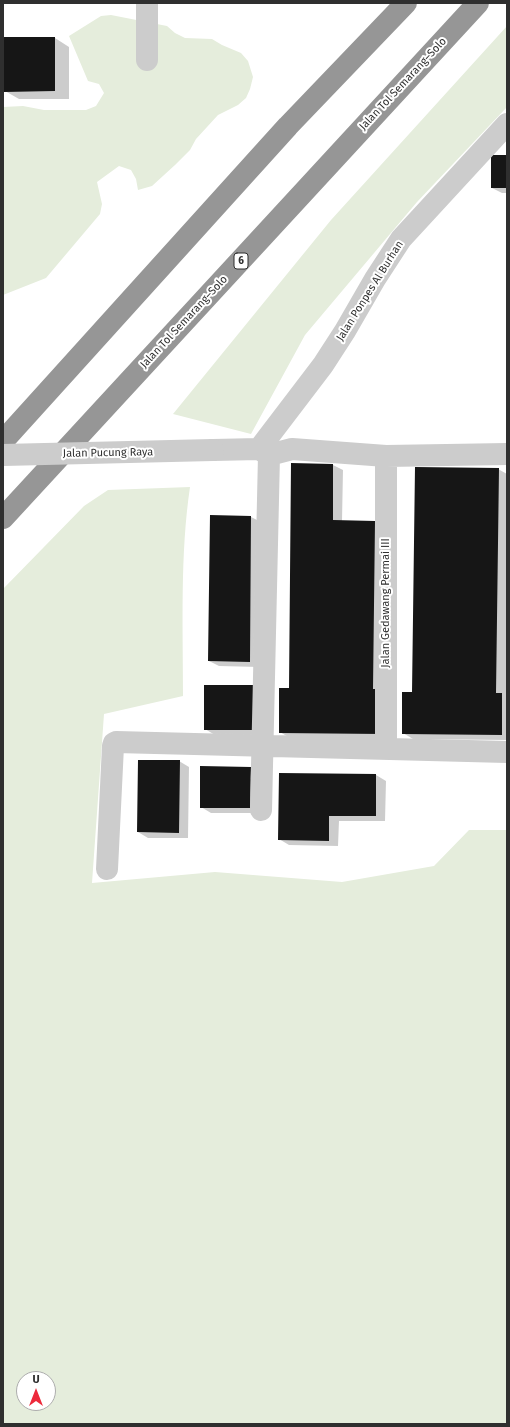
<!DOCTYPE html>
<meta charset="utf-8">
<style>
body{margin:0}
#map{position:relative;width:510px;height:1427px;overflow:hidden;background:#fff;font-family:"Fira Sans",sans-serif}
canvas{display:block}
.frame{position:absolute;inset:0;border:4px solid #2f2f2f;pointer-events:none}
.north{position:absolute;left:16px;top:1371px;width:40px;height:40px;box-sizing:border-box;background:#fff;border:1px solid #acacac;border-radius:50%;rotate:0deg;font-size:11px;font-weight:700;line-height:16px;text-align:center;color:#2f2f2f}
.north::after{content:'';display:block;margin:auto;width:14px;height:18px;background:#ed2a3b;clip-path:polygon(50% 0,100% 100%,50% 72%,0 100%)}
</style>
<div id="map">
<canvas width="510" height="1427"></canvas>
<div class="frame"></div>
<div class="north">U</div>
</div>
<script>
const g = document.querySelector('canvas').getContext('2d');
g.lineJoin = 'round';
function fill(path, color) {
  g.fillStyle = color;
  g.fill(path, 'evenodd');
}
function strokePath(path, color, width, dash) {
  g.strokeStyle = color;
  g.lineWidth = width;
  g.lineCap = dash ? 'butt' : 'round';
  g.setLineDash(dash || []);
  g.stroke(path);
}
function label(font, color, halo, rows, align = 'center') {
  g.font = font + ' "Fira Sans",sans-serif';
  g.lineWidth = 4;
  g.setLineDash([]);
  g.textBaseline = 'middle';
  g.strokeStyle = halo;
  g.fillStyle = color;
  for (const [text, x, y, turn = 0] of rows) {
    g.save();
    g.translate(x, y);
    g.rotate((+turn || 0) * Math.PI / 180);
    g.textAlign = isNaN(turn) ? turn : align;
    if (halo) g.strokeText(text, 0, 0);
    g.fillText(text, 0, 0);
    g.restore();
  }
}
const green = new Path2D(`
 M111,15L167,26L175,33L185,38L212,39L222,45L241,53L248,61L253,77L250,89L246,98L238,105L218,115L196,139L190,150L175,165L152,186L138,190L136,179L131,170L119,166L97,182L102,204L100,214L46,278L3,295V107L23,106L44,110H86L96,106L104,93L99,84L88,81L69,36L101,16Z
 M507,26V107L417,202L305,335L251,434L173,414L331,220Z
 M190,487C180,554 183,627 183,696L104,714L92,883L215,872L342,882L434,866L469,830H507V1424H3V589L84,506L108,490ZM24,1379H48V1403H24Z`);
const shadow = new Path2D(`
 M55,38L69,47V99H19L5,91Z
 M507,156V193H502L492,188Z
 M292,464L333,465L343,470L342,521L374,522L384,527L391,739L290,738L280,732L290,689Z
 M498,469L507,474L506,696L507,697V740L413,739L403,733L413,693Z
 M251,517L261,522L259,667L219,666L209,661Z
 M265,692V735H215L205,729Z
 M179,761L189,767L188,838H148L138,832Z
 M261,773L260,813H211L201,807Z
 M376,775L386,781L385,821H339L338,846L289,845L279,839Z`);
const building = new Path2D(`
 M4,37H55V91L4,92Z
 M491,155H507V188H491Z
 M291,463L333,464V520L375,521L373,689H382V734L279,733V688H289Z
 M415,467L499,468L496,693H502V735L402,734V692H412Z
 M210,515L251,516L250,662L208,661Z
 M204,685H256L255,730H204Z
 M138,760H180L179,833L137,832Z
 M200,766L251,767L250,808H200Z
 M279,773L376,774V816H329V841L278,840Z`);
const minor = new Path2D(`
 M147,3V60
 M259,449L323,365L345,331L375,279L401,239L507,124
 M213,450L259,449L269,455L292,449L386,456L507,454
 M386,456V749
 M261,810L269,455
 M107,869L113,746L114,743L116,742L507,752`);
const highway = new Path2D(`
 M3,441L288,126L406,3
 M3,518L478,3`);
const minorBridge = new Path2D(`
 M3,455L213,450`);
const shields = [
 [241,261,14]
];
const shieldNames = [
 ["6",241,261]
];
const streetNames = [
 ["Jalan Tol Semarang–Solo",403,84,-47],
 ["Jalan Ponpes Al Burhan",370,291,-58],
 ["Jalan Tol Semarang–Solo",184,322,-47],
 ["Jalan Pucung Raya",108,453,-1],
 ["Jalan Gedawang Permai III",386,603,-90]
];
fill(green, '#e5eddc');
fill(shadow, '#0003');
fill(building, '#161616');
strokePath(minor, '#ccc', 22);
strokePath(highway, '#969696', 22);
strokePath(minorBridge, '#ccc', 22);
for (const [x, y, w] of shields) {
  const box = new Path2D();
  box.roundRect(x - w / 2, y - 8, w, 16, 3);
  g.fillStyle = '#fff';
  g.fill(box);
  strokePath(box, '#2f2f2f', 1);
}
label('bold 10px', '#2f2f2f', null, shieldNames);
label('11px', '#2f2f2f', '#fff', streetNames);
</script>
